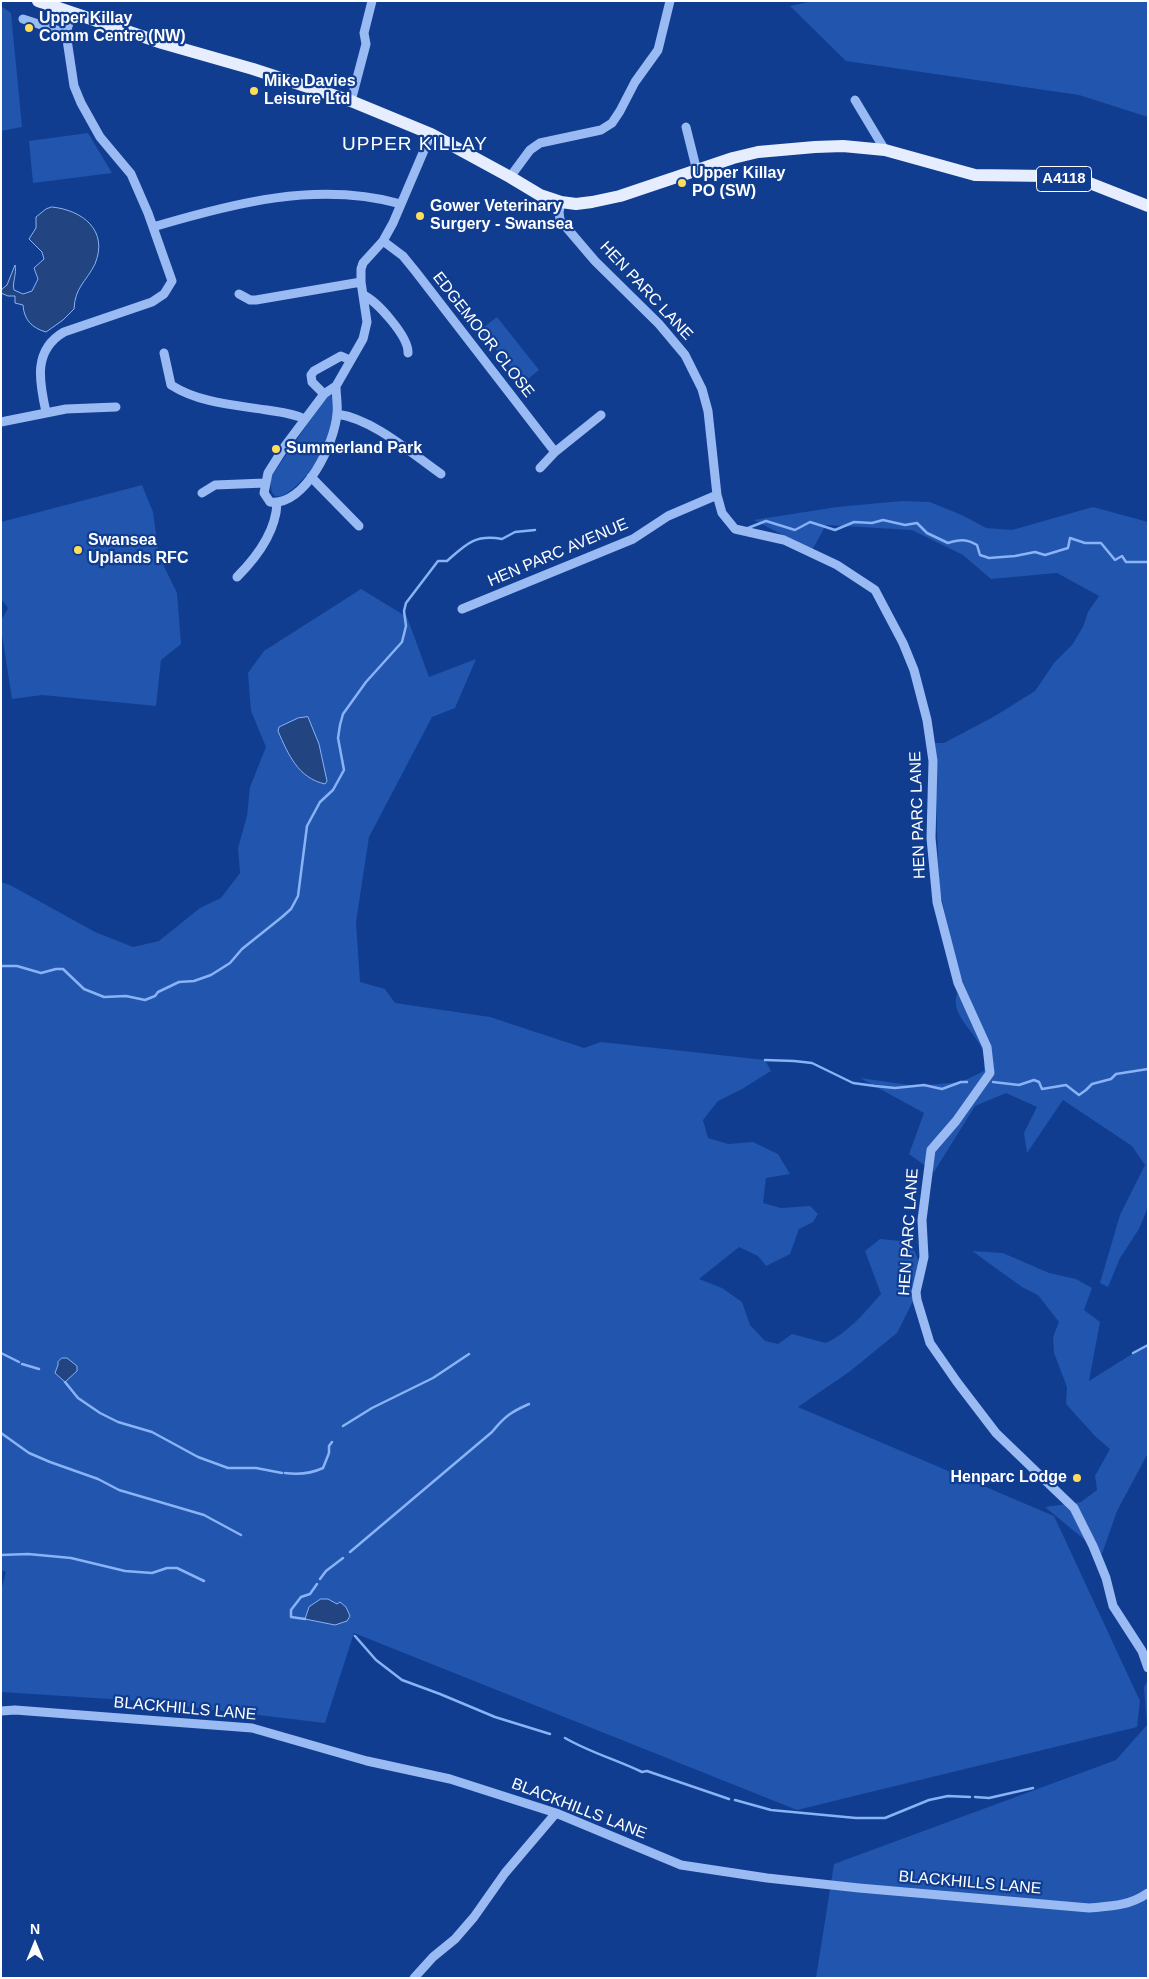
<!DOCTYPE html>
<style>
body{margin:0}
#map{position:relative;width:1149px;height:1979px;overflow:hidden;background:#103d8f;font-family:Helvetica,sans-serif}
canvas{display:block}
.frame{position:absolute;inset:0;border:2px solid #fff;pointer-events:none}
.north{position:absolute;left:10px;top:1919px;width:50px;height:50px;-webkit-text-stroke:4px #103d8f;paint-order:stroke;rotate:0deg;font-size:14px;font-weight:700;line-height:20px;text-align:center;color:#fff}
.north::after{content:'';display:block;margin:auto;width:18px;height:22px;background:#fff;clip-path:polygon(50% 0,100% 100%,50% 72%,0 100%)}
</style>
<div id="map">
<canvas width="1149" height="1979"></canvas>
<div class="frame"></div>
<div class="north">N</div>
</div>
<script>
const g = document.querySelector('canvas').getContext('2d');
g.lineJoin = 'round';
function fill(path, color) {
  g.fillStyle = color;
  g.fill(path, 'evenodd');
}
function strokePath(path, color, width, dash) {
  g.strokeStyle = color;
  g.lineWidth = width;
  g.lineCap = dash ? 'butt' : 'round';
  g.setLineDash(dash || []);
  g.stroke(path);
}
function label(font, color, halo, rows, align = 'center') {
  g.font = font + ' Helvetica,sans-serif';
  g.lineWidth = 4.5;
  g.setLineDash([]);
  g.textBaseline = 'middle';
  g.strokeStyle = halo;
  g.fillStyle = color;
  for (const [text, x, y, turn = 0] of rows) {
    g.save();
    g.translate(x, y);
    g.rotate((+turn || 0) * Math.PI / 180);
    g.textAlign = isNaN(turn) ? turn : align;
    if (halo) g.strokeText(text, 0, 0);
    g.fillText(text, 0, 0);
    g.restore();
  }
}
const green = new Path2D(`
 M813,1H1148V117L1079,95L846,61L790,6Z
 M1,6L11,13L22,127L1,131Z
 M88,133L112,173L33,183L29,141Z
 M497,317L539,370L523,383L480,330Z
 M331,396L333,398C334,420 327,448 313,467C304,480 267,520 271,477L326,397Z
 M142,485L153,512L159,556L177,593L181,644L161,660L156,706L42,695L12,699L1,628V621L8,608L1,599V522Z
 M902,501L930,502L964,516L986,528L1012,530L1093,507L1148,522V1207L1139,1229L1120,1258L1108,1287L1100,1283L1120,1215L1145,1165L1132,1146L1063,1100L1027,1153L1024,1133L1037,1107L1006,1093L975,1106L934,1172L909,1154L924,1113L860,1078L916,1086L961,1082L984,1071C984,1063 985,1053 981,1047C973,1030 950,1014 957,993L972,1020L979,1022L957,968L939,887L934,743H944L995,716L1035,691L1054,663L1072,645L1083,627L1088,612L1099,596L1057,573L991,579L963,555L912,530L826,525L812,550L754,520L837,507Z
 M361,589L407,617L429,677L476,659L455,708L432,717L369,837L356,922L360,982L385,989L395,1003L490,1017L584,1048L601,1042L765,1060L771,1071L742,1089L718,1101L703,1120L708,1138L728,1144L753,1142L778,1154L790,1174L766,1178L763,1203L781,1208L810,1206L818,1214L813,1222L799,1229L790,1254L766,1266L758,1256L739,1247L699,1279L722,1288L742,1302L750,1325L765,1341L778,1344L792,1334L826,1343C849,1332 864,1313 881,1294L865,1251L880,1239L901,1241L913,1247L919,1262L912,1303L897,1333L849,1372L798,1407L1054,1516L1140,1701L1137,1727L797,1810L354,1633L325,1723L141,1701L1,1692V1591L6,1572L1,1570V882L10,885L95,932L133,947L159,941L200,908L221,898L240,873L238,848L247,816L250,787L266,747L251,711L248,673L264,651Z
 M972,1251L1003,1253L1049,1273L1076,1279L1092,1288L1084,1310L1100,1322L1089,1381L1148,1344V1453L1117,1511L1102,1554L1045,1507L1081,1502L1097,1490L1095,1476L1110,1449L1095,1436L1066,1404L1067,1387L1054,1353L1053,1337L1059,1322L1038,1295L1022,1287Z
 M1148,1680V1978H816L834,1864L1116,1760L1147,1725L1144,1687Z`);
const water = new Path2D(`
 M52,207C82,210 109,230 95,264C86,282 75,287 74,309L63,320L46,332C32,328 24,320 23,305L15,303V296H8L1,293V290L7,285L15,265C17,274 12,282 14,290L23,294L32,291L38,279L34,268L44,259L42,252L29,239L36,228V217L46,209Z
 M308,717L319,744L327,781L325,784C298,778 288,754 278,731L279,727L298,718Z
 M62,1358H67L77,1366V1371L65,1382L55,1373L58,1365V1362Z
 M321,1599H328L337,1604L340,1602L346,1607L350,1616L347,1621L335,1625L305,1619L309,1607Z`);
const stream = new Path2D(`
 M748,528L766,521L795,530L810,522L835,530L854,522L872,523L883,520L905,525L917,523L927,533L948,543C960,539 967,539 977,545L980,555L989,558L1015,556L1035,552L1045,555L1068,548L1070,538L1085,543H1101L1115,560L1122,556L1126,562H1148
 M1,966H17L41,973L56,969H63L84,989L104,997L126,996L145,1000L155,996L158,992L179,982L194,981L211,975L230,963L242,949L282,917L291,909L298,896L307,826L320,802L333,790L344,770L338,738L340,725L343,714L366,682L402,642L406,626L404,611L406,603L438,561H447C466,544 475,534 502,539L515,532L535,530
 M765,1060L794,1061L812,1063L853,1083L875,1086L895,1088L924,1085L942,1089L961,1082H967
 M993,1082L1019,1085L1034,1080L1039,1082L1042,1089L1066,1085L1079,1095L1086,1090L1092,1084L1111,1079L1116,1074L1148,1069
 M1,1353L19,1362
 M1133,1353L1148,1345
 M22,1364L39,1369
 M65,1382L78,1398L100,1413L118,1422L152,1432L198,1457L228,1468H256L282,1473
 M343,1426L372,1408L433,1378L469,1354
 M1,1433L29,1453L50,1462L98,1479L119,1490L204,1515L241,1535
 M285,1473C299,1475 310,1474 323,1468L329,1453V1446L332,1442
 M350,1552L492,1432C505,1416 511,1412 529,1404
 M1,1555L28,1554L71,1558L125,1571L152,1573L167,1568H177L204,1581
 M320,1579L326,1571L343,1558
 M305,1619L291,1617V1610L301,1597L310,1594L317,1584
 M355,1636L376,1660L402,1680L440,1694L495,1717L550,1734
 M565,1738C589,1752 617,1760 642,1772L647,1771L729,1799
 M975,1797L989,1798L1033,1788
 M735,1800L771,1810L856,1818H885L929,1800L948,1796L970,1797`);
const minor = new Path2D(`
 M23,19L66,33
 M855,100L885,150
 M351,101L366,44L364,33L372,1
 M686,127L697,171
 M510,177L530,150L540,143L601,130L612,123L620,111L635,82L658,50L670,1
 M561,202L559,212L560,220L595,261L659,324L685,355L702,389L708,411L717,495L722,513L735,529L784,540L837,565L875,590L903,643L914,670L927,720L933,761L931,838L937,902L958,983L987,1047L990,1073L956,1121L931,1150L922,1220L924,1257L916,1292L917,1300L930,1343L957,1382L996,1433L1074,1508L1093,1546L1106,1578L1113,1606L1142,1651L1148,1668
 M153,227C234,203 317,181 401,204
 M383,241L403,256L416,272L555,452
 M239,294L250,300H256L361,282
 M363,295C377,301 409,337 408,353
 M164,353L171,385C199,403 235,405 267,410C280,412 293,413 305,419
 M336,386C336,395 338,405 337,413C335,443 305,507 270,502L264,493L268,473L285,446L324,394L336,386L363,339L367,322L361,282V269L363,263L383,241L393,223L431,134
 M324,394L312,382L311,375L314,371L341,356L350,360
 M46,412C39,381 33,350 64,332L152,302L164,294L172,281L148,213L131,174L100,137L81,103L74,86L66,33L72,13
 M337,414C373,419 411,453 441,474
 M1,422L66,409L116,407
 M540,468L555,452L601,415
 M311,477L359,526
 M202,493L215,485L265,483
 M237,577C256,558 276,531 277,503
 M462,609L633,539L668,516L717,495
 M1,1711L15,1710L252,1728L367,1761L450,1779L556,1813L681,1865L767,1878L859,1888L1089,1908C1112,1906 1129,1906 1148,1893
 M414,1978L433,1957L455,1939L474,1917L505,1873L556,1813`);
const major = new Path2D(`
 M38,1L162,43L253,69L351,101L431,134L510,177L540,195L561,202L576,204L592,202L620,196L733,158L758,152L815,147L843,146L885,150L975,175L1048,176L1087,182L1148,206`);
const markers = [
 [29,28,5,"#ffdd5b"],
 [254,91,5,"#ffdd5b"],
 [682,183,5,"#ffdd5b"],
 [420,216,5,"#ffdd5b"],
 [276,449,5,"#ffdd5b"],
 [78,550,5,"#ffdd5b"],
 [1077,1478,5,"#ffdd5b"]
];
const shields = [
 [1064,179,55]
];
const shieldNames = [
 ["A4118",1064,179]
];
const poiNames = [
 ["Upper Killay",39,19],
 ["Comm Centre (NW)",39,37],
 ["Mike Davies",264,82],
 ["Leisure Ltd",264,100],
 ["Upper Killay",692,174],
 ["PO (SW)",692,192],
 ["Gower Veterinary",430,207],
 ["Surgery - Swansea",430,225],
 ["Summerland Park",286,449],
 ["Swansea",88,541],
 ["Uplands RFC",88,559],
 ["Henparc Lodge",1067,1478,"right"]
];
const streetNames = [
 ["HEN PARC LANE",646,291,47],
 ["EDGEMOOR CLOSE",483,335,52],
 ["HEN PARC AVENUE",558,553,-23],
 ["HEN PARC LANE",918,815,-92],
 ["HEN PARC LANE",909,1232,-86],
 ["BLACKHILLS LANE",185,1709,5],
 ["BLACKHILLS LANE",579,1809,21],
 ["BLACKHILLS LANE",970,1883,5]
];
const quarterNames = [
 ["UPPER KILLAY",415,145]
];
fill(green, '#2155ae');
fill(water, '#224481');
strokePath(water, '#8ab3f6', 1);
strokePath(stream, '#8ab3f6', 2.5);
strokePath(minor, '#99baf3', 9);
strokePath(major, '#e5edff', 12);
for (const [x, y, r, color] of markers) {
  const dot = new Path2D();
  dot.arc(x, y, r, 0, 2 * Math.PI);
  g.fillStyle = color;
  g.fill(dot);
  strokePath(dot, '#103d8f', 2);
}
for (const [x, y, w] of shields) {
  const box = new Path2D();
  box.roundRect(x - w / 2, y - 12.5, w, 25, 4);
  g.fillStyle = '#103d8f';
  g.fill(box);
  strokePath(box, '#fff', 1);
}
label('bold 15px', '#fff', null, shieldNames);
label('bold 16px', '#fff', '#103d8f', poiNames, 'left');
label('16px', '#fff', '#103d8f', streetNames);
g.letterSpacing = '1px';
label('19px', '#fff', '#103d8f', quarterNames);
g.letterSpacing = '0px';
</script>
